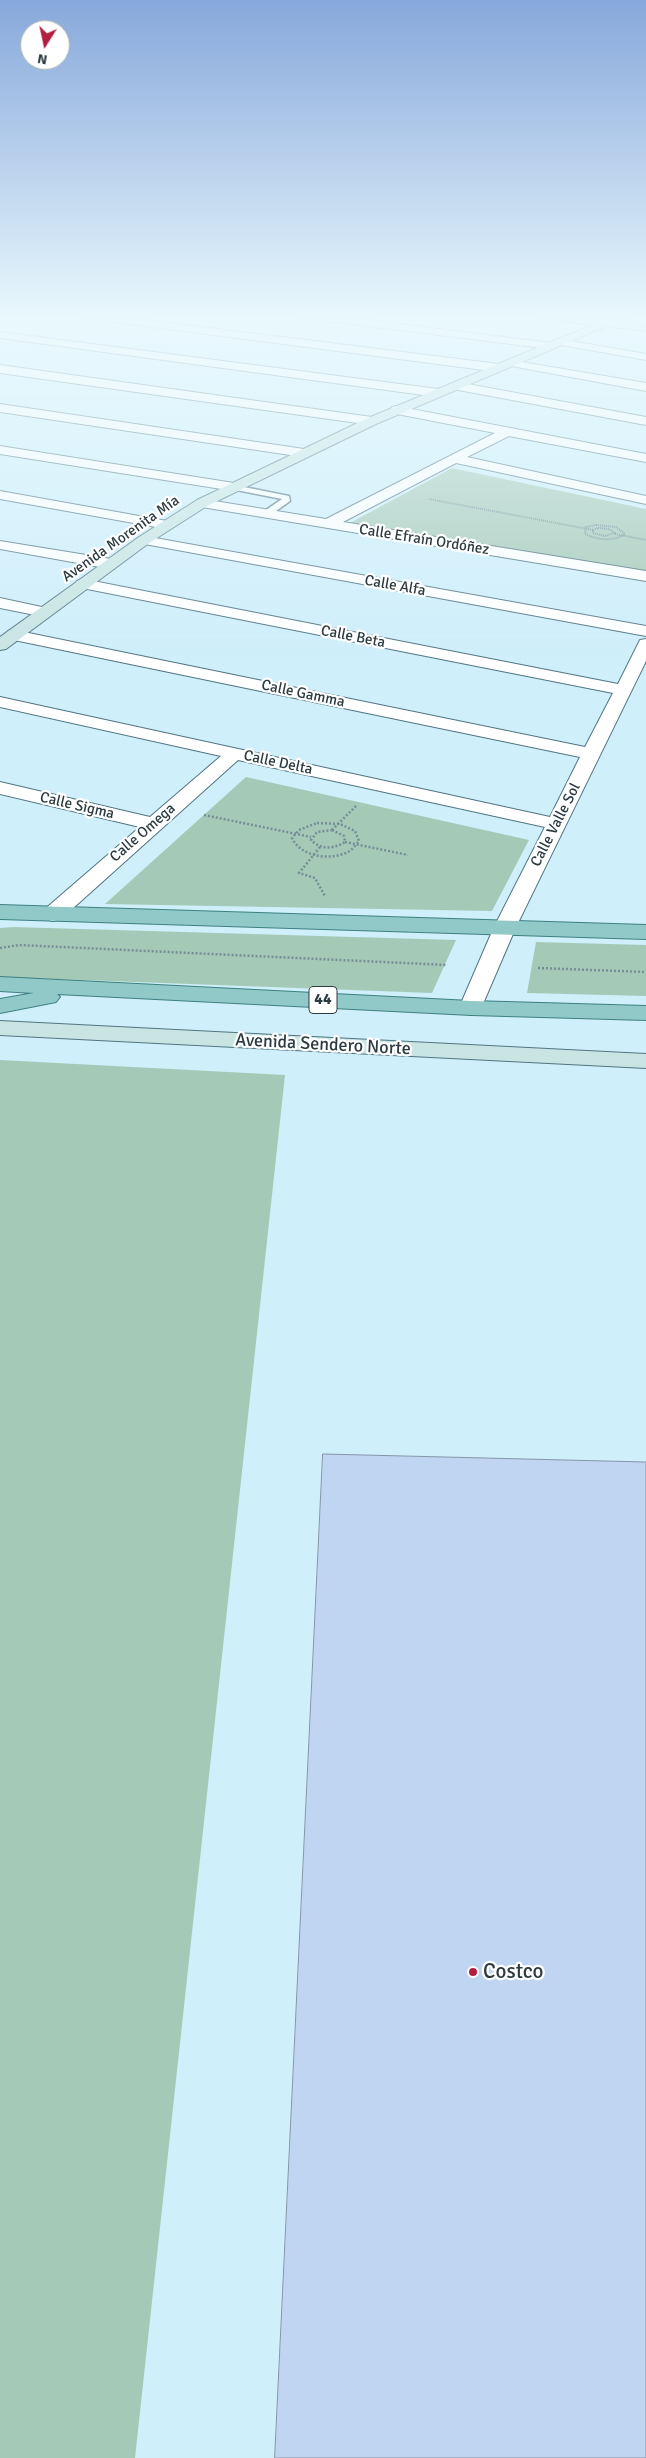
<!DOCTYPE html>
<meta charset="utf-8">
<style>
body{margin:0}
#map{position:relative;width:646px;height:2458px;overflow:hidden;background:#cfeffb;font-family:Signika,sans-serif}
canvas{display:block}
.north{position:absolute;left:20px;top:20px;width:50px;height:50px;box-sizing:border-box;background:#fff;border:1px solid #aab1b3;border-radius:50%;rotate:190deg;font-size:14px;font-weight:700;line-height:20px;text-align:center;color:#2b3b41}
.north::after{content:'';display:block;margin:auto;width:18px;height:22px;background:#b21f3e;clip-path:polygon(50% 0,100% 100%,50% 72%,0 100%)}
</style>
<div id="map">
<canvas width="646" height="2458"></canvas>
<div class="north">N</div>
</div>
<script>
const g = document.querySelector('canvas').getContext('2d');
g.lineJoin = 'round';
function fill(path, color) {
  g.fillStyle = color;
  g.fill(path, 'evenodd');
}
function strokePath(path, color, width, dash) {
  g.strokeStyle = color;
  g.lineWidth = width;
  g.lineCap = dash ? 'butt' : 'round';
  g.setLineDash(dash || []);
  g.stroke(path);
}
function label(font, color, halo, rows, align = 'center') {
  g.font = font + ' Signika,sans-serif';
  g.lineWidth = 4.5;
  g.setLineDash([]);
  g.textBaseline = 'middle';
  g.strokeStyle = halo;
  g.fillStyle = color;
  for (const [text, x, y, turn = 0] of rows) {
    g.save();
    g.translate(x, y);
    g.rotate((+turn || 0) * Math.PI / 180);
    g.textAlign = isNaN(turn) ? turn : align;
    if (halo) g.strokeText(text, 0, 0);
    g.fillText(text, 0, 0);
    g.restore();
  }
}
const green = new Path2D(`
 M452,468L646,509V573L350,523Z
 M246,777L529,840L492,911L105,904Z
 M13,927L456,940L432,993L0,977V928Z
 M536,942L646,945V996L527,993Z
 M0,1060L285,1075L135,2458H0Z`);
const building = new Path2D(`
 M323,1454L646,1462V2458H275Z`);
const pathFar1 = new Path2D(`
 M429,499L593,530
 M596,525L616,527L625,534C613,542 598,540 585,534L586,527Z
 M598,528L609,529L615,533L605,536L593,533V530Z
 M615,534L646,540`);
const path = new Path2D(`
 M204,815L311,837
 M317,823L340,824L355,831L359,841C356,845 352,850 348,852C330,861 301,857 292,838L299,830Z
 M332,830L344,836L345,842C334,849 321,850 311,840L317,832Z
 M332,830L356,806
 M345,842L408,855
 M320,847L299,873L315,878L325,896
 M0,948L19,945L447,965
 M538,968L646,972`);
const lane = new Path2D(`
 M234,485L289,496L290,501L269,516H263V512L282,499L231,489L230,487Z`);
const street = new Path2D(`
 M78,315H105L499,364L505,368L499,372L83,318Z
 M299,315H327L551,343L557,346L551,349L304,318Z
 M0,332L438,389L444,393L438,397L0,338Z
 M560,339L646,354V360L556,344L554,342Z
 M510,360L646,383V391L506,365V361Z
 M0,365L372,417L378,421L372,425L0,373Z
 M457,382L646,417V425L453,389L451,386Z
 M0,404L304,449L311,453L304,457L0,412Z
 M396,406L646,454V462L509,436L467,457L646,496V504L456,463L343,522L646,571V581L202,507L195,503L202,499L326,519L495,433L392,413L390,410L392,407Z
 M0,446L234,483L241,487L234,491L0,454Z
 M0,491L167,521L174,525L167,529L0,499Z
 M144,536L646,626V636L139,543L137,540Z
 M0,541L111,559L119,564L111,569L0,549Z
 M83,579L618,684L640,640L646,639V661L516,927L479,1013L471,1015L463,1013L459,1008L494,927L545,827L238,760L61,919L53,921L45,919L42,914L45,909L140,827L0,794V782L150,817L221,756L0,707V697L550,817L580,757L14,640L8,639L6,635L8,631L14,630L585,747L613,693L77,587L75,584L77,581Z
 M0,598L51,609L53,612L51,615L45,617L0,608Z`);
const secondary = new Path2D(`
 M535,315C558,313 580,320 603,319C611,319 619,315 630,315L619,321L646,325V331L607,326L376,424L207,506L149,543L6,649L0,650V637L139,537L197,500L368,418L592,325L540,318Z
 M0,1021L646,1054V1068L0,1035Z`);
const primary = new Path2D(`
 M0,905L646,925V939L0,919Z
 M0,977L471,1001L646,1006V1020L471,1015L57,994L60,997L56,1002L0,1013V999L34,993L0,991Z`);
const markers = [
 [473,1972,5,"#b21f3e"]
];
const farStreetnames = [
 ["Avenida Morenita Mía",121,539,-35],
 ["Calle Efraín Ordóñez",424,540,9],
 ["Calle Alfa",395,586,10],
 ["Calle Beta",353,637,11],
 ["Calle Gamma",303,694,12],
 ["Calle Delta",278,763,12],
 ["Calle Sigma",77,806,13],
 ["Calle Valle Sol",556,825,-63],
 ["Calle Omega",143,833,-41]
];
const shields = [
 [323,1000,28]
];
const shieldNames = [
 ["44",323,1000]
];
const streetNames = [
 ["Avenida Sendero Norte",323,1045,3]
];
const nearPoinames = [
 ["Costco",483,1972]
];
fill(green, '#a5c9b7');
fill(building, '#bfd5f1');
strokePath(building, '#8695a9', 1);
strokePath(lane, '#517583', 3);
strokePath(street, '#517583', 2);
strokePath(secondary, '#517583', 2);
strokePath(primary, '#3d8081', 2);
strokePath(pathFar1, '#778e97', 2, [1, 1]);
strokePath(path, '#778e97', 2.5, [2, 2]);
fill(lane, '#fff');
fill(street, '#fff');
fill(secondary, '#c8e4e3');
fill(primary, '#91c9c8');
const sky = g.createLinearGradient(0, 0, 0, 659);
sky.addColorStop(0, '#87a8db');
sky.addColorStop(0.48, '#e9f8fd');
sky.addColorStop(1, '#e9f8fd00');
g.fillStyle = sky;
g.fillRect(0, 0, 646, 659);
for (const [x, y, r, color] of markers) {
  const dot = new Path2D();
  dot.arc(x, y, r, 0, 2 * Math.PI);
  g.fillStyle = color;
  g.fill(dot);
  strokePath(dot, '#fff', 2);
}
label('15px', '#2b3b41', '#fff', farStreetnames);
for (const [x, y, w] of shields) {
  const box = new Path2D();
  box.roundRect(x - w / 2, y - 13.5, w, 27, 4);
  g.fillStyle = '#fff';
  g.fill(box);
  strokePath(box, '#2b3b41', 1);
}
label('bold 16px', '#2b3b41', null, shieldNames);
label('18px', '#2b3b41', '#fff', streetNames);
label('21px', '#2b3b41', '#fff', nearPoinames, 'left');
</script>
